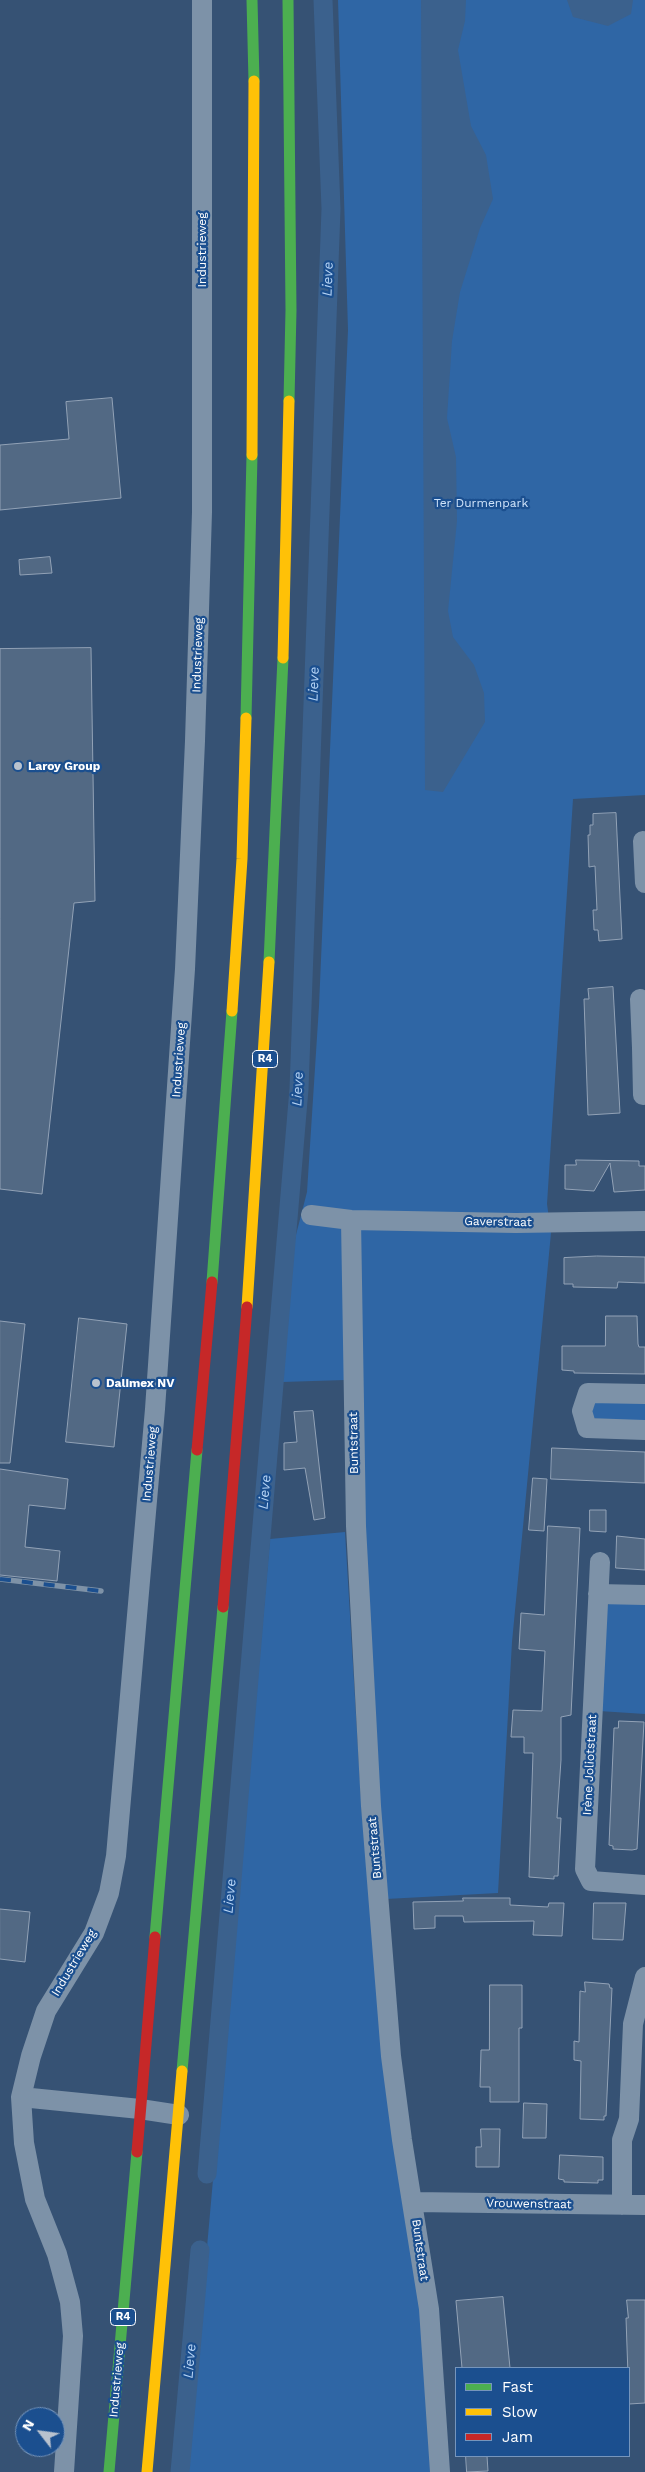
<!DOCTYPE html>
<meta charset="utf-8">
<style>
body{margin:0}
#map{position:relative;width:645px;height:2472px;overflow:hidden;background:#365274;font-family:"Work Sans",sans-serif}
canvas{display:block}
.legend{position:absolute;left:455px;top:2367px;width:175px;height:90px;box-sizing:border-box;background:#1b4f8f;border:1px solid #7695bc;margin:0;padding:6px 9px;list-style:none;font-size:15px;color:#fff}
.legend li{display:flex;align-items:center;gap:10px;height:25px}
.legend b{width:25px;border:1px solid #7695bc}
.north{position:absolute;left:15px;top:2407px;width:50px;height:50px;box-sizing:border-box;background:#1b4f8f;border:1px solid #7695bc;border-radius:50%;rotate:300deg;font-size:14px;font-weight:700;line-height:20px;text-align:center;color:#fff}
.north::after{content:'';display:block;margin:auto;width:18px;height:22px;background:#b9c2ce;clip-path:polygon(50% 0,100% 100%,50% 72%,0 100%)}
</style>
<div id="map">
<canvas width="645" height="2472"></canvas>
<ul class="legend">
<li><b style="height:6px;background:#4caf50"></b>Fast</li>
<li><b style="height:6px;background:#ffc107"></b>Slow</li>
<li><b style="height:6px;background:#c62828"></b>Jam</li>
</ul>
<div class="north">N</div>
</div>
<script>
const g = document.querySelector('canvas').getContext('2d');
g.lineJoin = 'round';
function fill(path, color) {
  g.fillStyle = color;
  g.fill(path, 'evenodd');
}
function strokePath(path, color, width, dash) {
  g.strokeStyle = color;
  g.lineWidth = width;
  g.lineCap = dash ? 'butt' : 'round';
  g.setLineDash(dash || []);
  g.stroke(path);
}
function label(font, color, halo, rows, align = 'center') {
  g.font = font + ' "Work Sans",sans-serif';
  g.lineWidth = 4.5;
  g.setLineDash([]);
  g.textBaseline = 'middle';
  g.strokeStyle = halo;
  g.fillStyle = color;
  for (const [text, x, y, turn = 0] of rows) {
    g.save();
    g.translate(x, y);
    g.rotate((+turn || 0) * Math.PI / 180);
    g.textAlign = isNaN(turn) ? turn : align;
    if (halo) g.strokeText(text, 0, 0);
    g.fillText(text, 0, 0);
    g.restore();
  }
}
const green = new Path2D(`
 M338,0H645V795L573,799L547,1204L551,1233L512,1642L498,1893L386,1899L345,1380L282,1382L289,1262L307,1192L319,1006L348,330Z
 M596,1399L645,1400V1424L590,1418Z
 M345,1532L362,1815L421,2308L434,2472H187L270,1539Z
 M610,1602H645V1714L599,1711L604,1611Z`);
const water = new Path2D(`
 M421,0H466L465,21L458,50L471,126L486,155L493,199L480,228L460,292L452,341L447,418L456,457L457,521L448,611L453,637L474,665L484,693L485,722L443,792L425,790Z
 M567,0H633L631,14L608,26L573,17Z`);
const canal = new Path2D(`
 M207,2174L299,1089L331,209L323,0
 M180,2472L200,2250`);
const building = new Path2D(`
 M112,398L121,498L0,510V445L69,439L66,402Z
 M50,557L52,573L20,575L19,560Z
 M91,648L95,901L74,903L42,1194L0,1189V649Z
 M616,813L622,939L599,941L598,930H594L593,910H597L595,866L589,867L588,835H590V825H593V814Z
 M613,987L620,1113L588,1115L584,999H589L588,989Z
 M576,1160L639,1161V1166H645V1190L614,1192L610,1163L594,1191L565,1189V1165H576Z
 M597,1256L645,1257V1283L618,1282L617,1288L573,1287V1284H564V1258Z
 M606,1316H637L638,1344L639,1347H645V1374L574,1373V1371L562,1370V1346H605Z
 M79,1318L127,1324L114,1447L66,1442Z
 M0,1321L25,1324L10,1463H0Z
 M313,1411L325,1518L314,1520L305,1468L284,1470V1443L297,1442L294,1412Z
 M552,1448L645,1452V1483L551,1479Z
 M0,1469L68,1479L65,1509L29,1505L25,1547L60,1551L57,1581L0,1575Z
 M533,1478L547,1479L544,1531L529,1530Z
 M590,1510H606V1532L590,1531Z
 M548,1526L580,1528L571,1715L561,1717V1760L557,1818H561L558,1876H554V1879L529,1877L533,1753H524V1737H511L513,1710L542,1711L545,1651L519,1649L521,1613L544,1615Z
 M617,1536L645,1539V1570L616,1568Z
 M619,1721L644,1722L637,1849L632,1850L613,1849V1846L609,1845L614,1728H618Z
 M463,1898H510V1905L548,1907L549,1903H564L562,1936L533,1935L534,1921L464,1922L463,1916H435V1928L414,1929L413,1902L463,1901Z
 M594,1903H626L623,1940L593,1939Z
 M0,1909L30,1912L25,1962L0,1959Z
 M585,1982L609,1984L610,1988H612L606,2116H604V2120L580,2119L581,2061L574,2060V2041L579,2042L580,1991L585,1992Z
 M490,1985H522V2028H519V2102H490V2087H480L481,2050H489Z
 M524,2103L547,2104L546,2138H523Z
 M481,2129H500L499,2167H476V2147H481Z
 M560,2155L603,2157V2180H598V2183L564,2182V2180L559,2179Z
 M503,2297L510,2368H462L456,2301Z
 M627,2300H645V2403L629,2404L626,2318H628Z
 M466,2456H487L488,2471L467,2472Z`);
const street = new Path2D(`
 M643,841L645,883
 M640,999L642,1048H645
 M642,1048L643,1095
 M311,1215L351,1220L516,1223L645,1221
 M351,1220L356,1526L371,1806L391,2056L402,2140L429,2309L440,2472
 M645,1394L588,1393L582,1411L587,1428L645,1430
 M600,1562L585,1869L591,1881L645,1885
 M598,1594L645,1595
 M21,2097L140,2109L179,2115
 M413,2202L645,2205
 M622,2205V2140L629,2119L633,2024L645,1977
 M64,2472L73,2336L70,2302L57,2254L35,2199L24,2143L21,2097L31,2056L46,2011L94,1933L109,1893L116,1856L155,1409L185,969L195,741L202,512V0`);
const fast = new Path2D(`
 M252,0L254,81
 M288,0L291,310L289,401
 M246,718L252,455
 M269,962L283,658
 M212,1282L232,1011
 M155,1937L197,1450
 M182,2071L223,1607
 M109,2472L137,2152`);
const slow = new Path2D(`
 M252,455L254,81
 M283,658L289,401
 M232,1011L242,859L246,718
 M247,1307L269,962
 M147,2472L182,2071`);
const jam = new Path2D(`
 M197,1450L212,1282
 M223,1607L247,1307
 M137,2152L155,1937`);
const rail = new Path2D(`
 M0,1579L101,1591`);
const markers = [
 [18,766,5,"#b9c2ce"],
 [96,1383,5,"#b9c2ce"]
];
const shields = [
 [265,1059,25],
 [123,2317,25]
];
const shieldNames = [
 ["R4",265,1059],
 ["R4",123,2317]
];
const streetNames = [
 ["Industrieweg",202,250,-90],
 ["Industrieweg",198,655,-88],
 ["Industrieweg",179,1060,-86],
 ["Gaverstraat",498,1222,1],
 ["Buntstraat",354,1443,-91],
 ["Industrieweg",150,1464,-85],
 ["Irène Joliotstraat",590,1765,-87],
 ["Buntstraat",375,1848,-95],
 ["Industrieweg",74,1963,-59],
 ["Vrouwenstraat",529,2204,1],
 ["Buntstraat",420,2250,82],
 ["Industrieweg",117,2380,-85]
];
const parkNames = [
 ["Ter Durmenpark",481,503]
];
const poiNames = [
 ["Laroy Group",28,766],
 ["Dalimex NV",106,1383]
];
const waterNames = [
 ["Lieve",328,279,-88],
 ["Lieve",314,684,-88],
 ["Lieve",298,1089,-87],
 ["Lieve",265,1492,-85],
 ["Lieve",230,1896,-85],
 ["Lieve",190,2361,-85]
];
fill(green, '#2f66a5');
fill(water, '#3b618d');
strokePath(canal, '#3b618d', 19);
fill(building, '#526984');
strokePath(building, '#92a2b6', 1);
strokePath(street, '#7d92a8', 20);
strokePath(fast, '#4caf50', 11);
strokePath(slow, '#ffc107', 11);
strokePath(jam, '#c62828', 11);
strokePath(rail, '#7e92a7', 5.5);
strokePath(rail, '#1b4f8f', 4, [11]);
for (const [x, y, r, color] of markers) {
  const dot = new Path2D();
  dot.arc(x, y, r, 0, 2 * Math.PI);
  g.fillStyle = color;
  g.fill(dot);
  strokePath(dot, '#1b4f8f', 2);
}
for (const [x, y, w] of shields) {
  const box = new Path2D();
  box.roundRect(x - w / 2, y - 8.5, w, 17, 4);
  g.fillStyle = '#1b4f8f';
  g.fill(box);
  strokePath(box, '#fff', 1);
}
label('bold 11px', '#fff', null, shieldNames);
label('12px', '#fff', '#1b4f8f', streetNames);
label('12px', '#cfe3fa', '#1b4f8f', parkNames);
label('bold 12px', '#fff', '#1b4f8f', poiNames, 'left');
label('italic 14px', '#b5d3f5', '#1b4f8f', waterNames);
</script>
